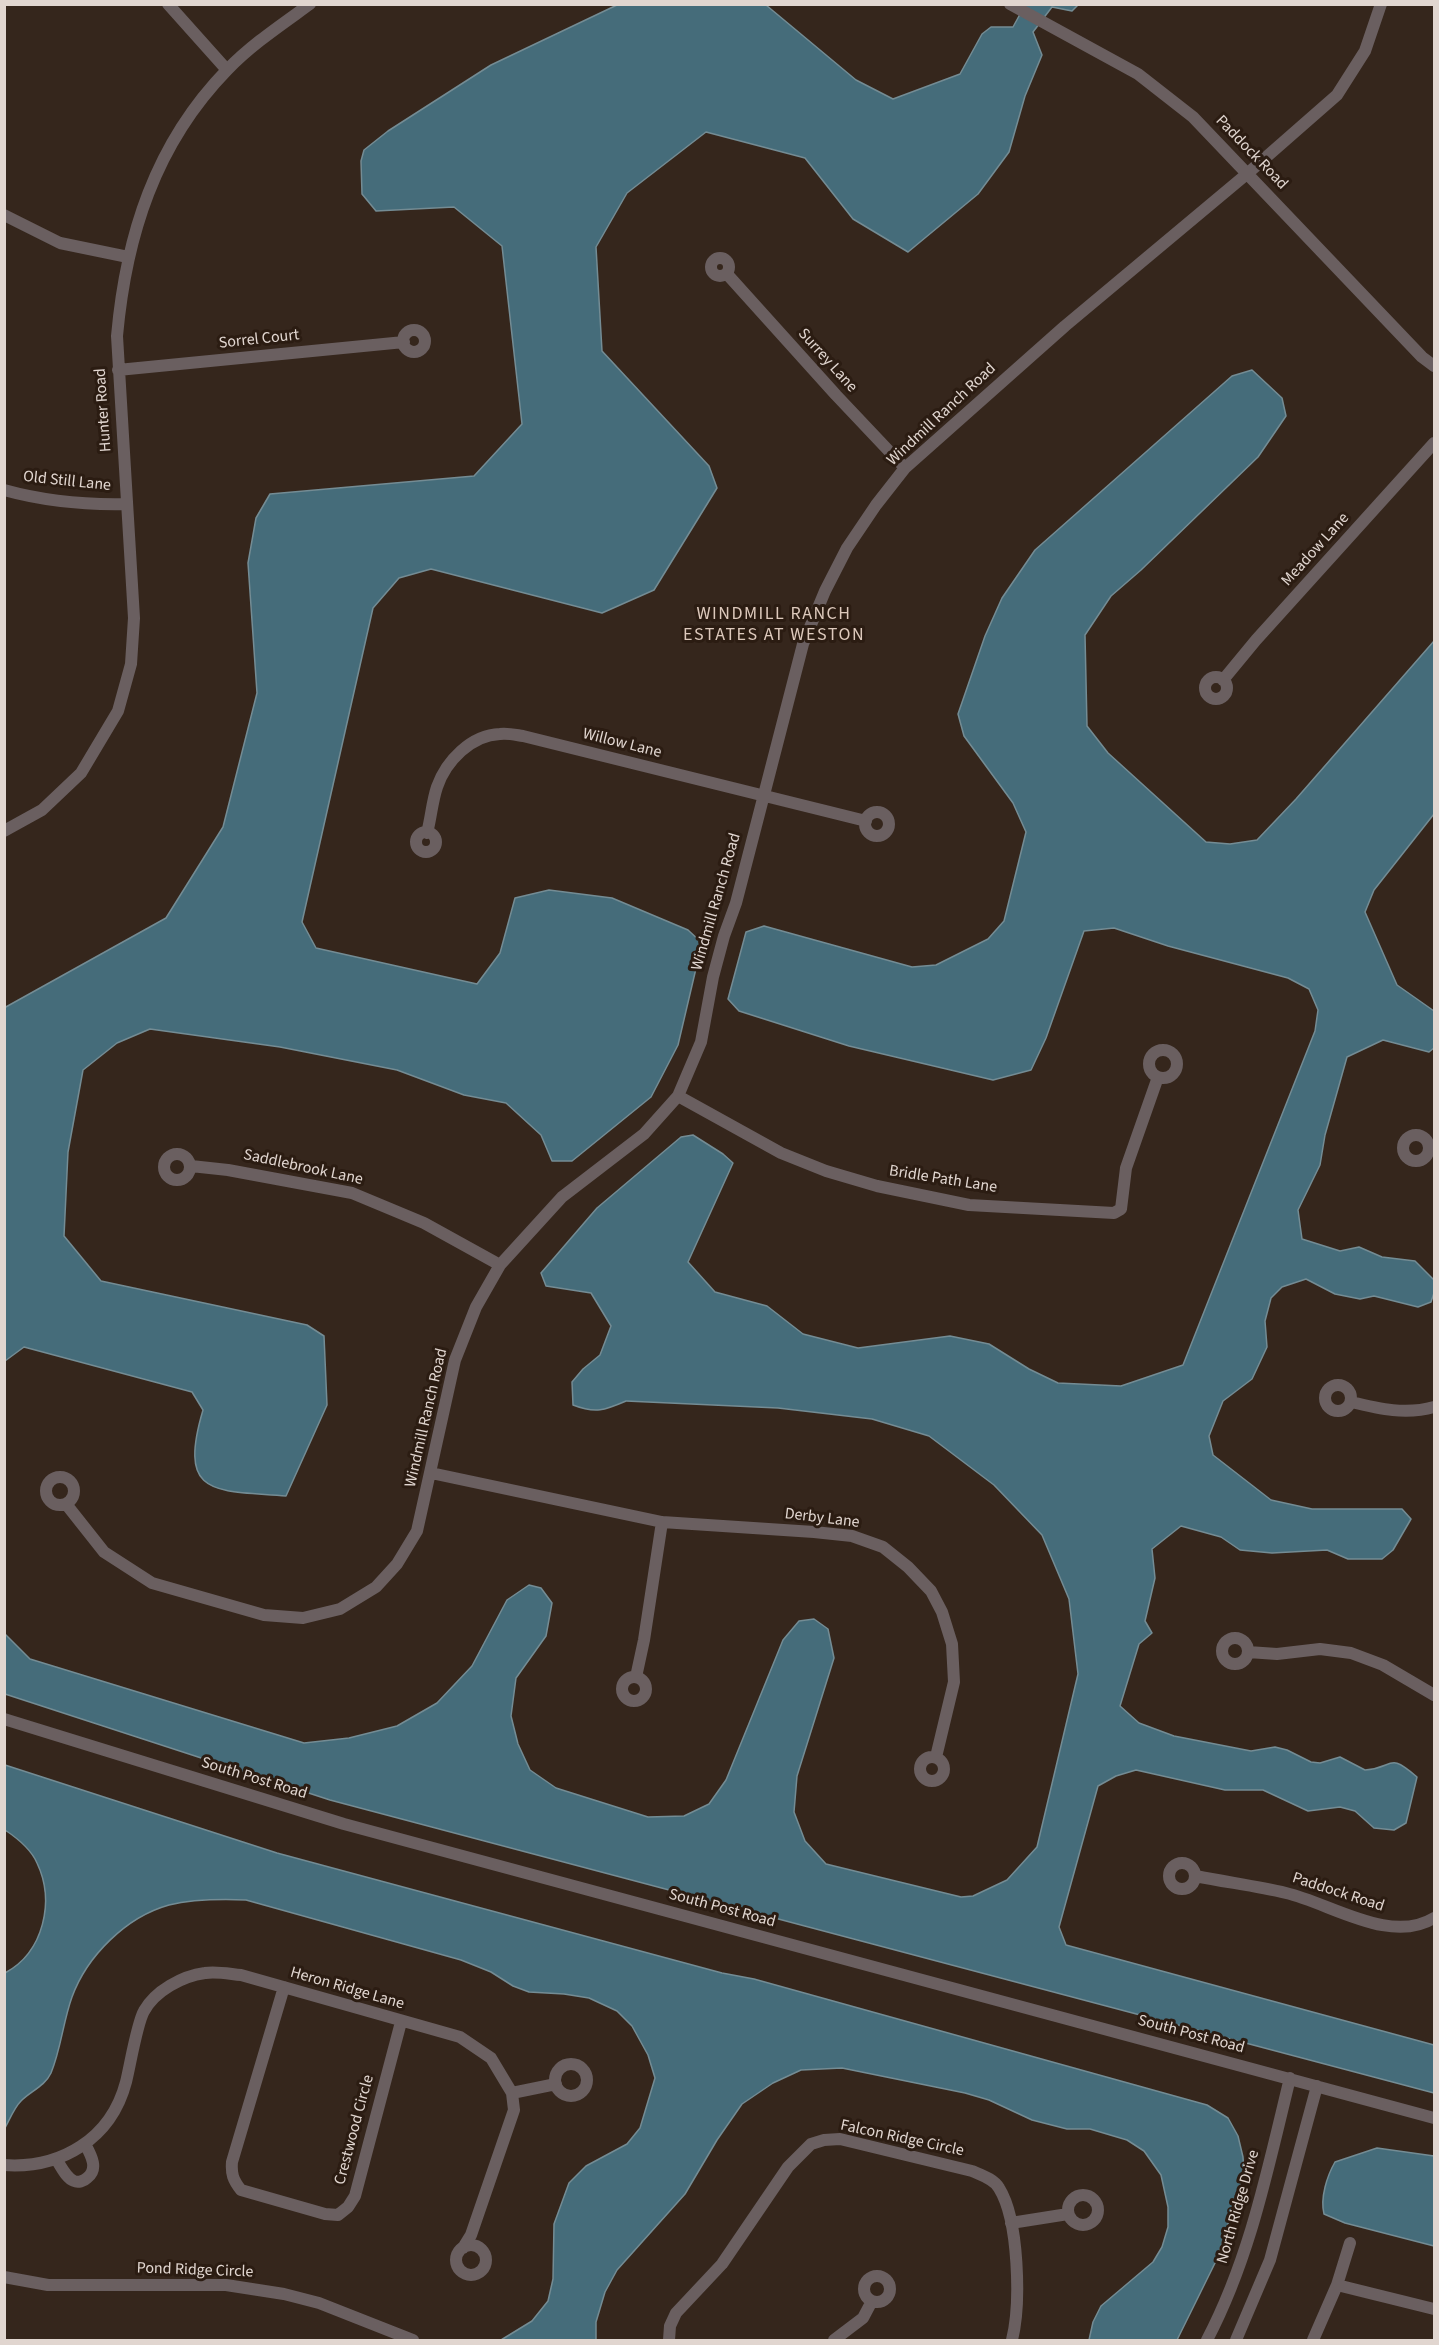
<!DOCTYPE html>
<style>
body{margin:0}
#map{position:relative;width:1439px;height:2345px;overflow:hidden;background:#35261c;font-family:"Source Sans 3",sans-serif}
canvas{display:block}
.frame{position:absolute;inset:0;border:6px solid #e1d6d0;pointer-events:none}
</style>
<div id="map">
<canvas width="1439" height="2345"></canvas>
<div class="frame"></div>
</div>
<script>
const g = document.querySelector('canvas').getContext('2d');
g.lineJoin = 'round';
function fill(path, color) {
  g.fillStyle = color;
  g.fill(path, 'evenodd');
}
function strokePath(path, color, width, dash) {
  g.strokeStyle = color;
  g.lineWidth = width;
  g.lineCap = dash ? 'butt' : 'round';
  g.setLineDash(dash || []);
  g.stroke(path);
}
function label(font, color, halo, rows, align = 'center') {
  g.font = font + ' "Source Sans 3",sans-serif';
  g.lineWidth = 6;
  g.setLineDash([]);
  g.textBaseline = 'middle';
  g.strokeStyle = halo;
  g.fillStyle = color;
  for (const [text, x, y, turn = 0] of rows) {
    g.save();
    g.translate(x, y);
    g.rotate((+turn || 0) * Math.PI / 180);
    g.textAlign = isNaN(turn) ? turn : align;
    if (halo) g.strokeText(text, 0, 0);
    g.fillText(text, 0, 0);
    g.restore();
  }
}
const water = new Path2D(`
 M617,5H766L856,80L893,99L960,74L982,34L991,27H1013L1025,5H1078L1072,11L1052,7L1033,32L1042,55L1025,96L1009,152L978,194L908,252L853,219L805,158L706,132L627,193L596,247L602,351L709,466L717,488L654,590L602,613L431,569L399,578L373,608L302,922L316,948L477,984L500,953L515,898L549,890L612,898L688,930L702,943L678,1045L651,1097L572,1161H552L541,1135L506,1103L464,1095L397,1070L280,1047L150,1029L117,1043L83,1070L68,1152L64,1236L101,1281L307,1325L324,1336L327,1405L286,1496C215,1490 177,1498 203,1410L192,1392L24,1347L5,1361L4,1008L166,918L223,827L257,693L248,563L256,518L270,494L474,476L522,424L502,246L454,207L376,211L362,194L361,161L364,150L388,131L491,65Z
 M1252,370L1282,398L1286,416L1258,457L1141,570L1111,596L1085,635L1087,726L1108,753L1206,842L1230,844L1257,840L1296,799L1434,641V814L1374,890L1365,912L1397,985L1434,1011V1048L1429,1052L1383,1040L1347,1057L1325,1135L1320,1165L1298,1210L1302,1239L1340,1251L1359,1247L1382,1257L1415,1261L1434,1280V1293L1431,1302L1418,1307L1374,1296L1360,1299L1335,1294L1306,1279L1282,1287L1271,1298L1265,1321L1267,1347L1252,1379L1223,1401L1209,1436L1213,1455L1271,1500L1312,1509H1402L1411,1519L1393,1550L1382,1559H1348L1327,1550L1272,1553L1240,1550L1221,1537L1181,1526L1152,1549L1155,1578L1145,1621L1152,1633L1139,1644L1120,1706L1139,1723L1174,1736L1251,1751L1275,1747L1287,1750L1311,1762L1320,1763L1340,1757L1365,1770C1395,1768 1387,1751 1417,1777L1406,1823L1394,1830L1374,1828L1355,1811L1340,1807L1308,1811L1263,1790H1225L1136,1770L1116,1776L1098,1786L1059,1927L1066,1945L1434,2045V2093L330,1800L5,1694V1634L30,1659L304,1743L349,1738L397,1726L437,1703L472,1666L507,1600L529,1585L541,1588L552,1603L546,1636L516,1678L511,1716L518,1744L530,1770L556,1788L648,1817L684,1816L709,1804L726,1780L783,1640L799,1621L814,1619L828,1629L834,1658L797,1776L794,1812L805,1841L826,1864L961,1897L973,1896L1007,1880L1037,1847L1078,1674L1069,1599L1042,1535L994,1485L929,1436L872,1419L778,1408L626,1401C605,1410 596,1414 573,1405L572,1382L583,1369L600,1355L611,1326L591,1293L546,1286L541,1273L597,1208L681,1137L693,1135L723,1154L733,1163L688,1262L715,1292L767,1306L803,1334L858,1348L950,1336L989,1344L1029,1369L1058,1383L1121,1386L1183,1365L1315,1031L1318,1010L1309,989L1288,978L1168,946L1114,928L1084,931L1046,1038L1031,1070L993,1080L849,1046L739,1011L728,999L746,932L764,926L912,967L936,965L988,939L1004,921L1026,832L1013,803L964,736L958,714L985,636L1002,598L1035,550L1232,376Z
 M5,1765L277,1853L722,1973L754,1979L1207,2105L1228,2118L1238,2136L1243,2157L1244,2173L1217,2259L1177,2340H1089L1093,2322L1101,2306L1153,2262L1162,2247L1168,2227V2207L1161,2175L1144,2151L1127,2140L1090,2129H1067L1032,2120L989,2100L965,2093L842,2068L801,2070L773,2083L742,2104L717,2140L685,2194L617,2270L605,2292L596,2322V2340H501L532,2321L548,2301L553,2279L554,2224L569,2183L586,2166L627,2144L640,2128L655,2078L648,2055L632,2026L617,2011L589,1998L564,1994L529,1992L513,1986L491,1972L461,1960L246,1900C221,1899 194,1899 169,1905C126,1917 87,1956 72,1997C63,2022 61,2049 51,2073C45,2086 31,2091 21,2101C14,2108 10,2119 5,2128V1973C44,1952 55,1901 37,1863C31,1849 17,1838 5,1830Z
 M1377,2148L1434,2156V2246L1345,2223L1324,2214C1320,2198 1327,2176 1335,2162Z`);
const minor = new Path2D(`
 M168,4L227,70
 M1010,4L1138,74L1193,117L1422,357L1434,366
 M4,215L60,243L128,257
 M711 267a9 9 0 1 1 18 0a9 9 0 1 1-18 0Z
 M727,274L836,395L905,468
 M403 341a11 11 0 1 1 22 0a11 11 0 1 1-22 0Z
 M118,370L404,342
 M4,490C44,501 85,505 127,504
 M1205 688a11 11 0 1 1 22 0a11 11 0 1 1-22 0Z
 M1223,680L1256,640L1434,443
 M865 824a12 12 0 1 1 24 0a12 12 0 1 1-24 0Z
 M4,831L42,810L81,773L118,711L131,664L134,618L117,336C126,236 155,144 227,70C251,45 281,25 310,4
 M416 842a10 10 0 1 1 20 0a10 10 0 1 1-20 0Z
 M427,833C431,818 432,802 437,787C446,761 471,735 500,734C508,733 516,735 523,736L866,821
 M1149 1064a14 14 0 1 1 28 0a14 14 0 1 1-28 0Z
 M678,1096L781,1153L826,1171L877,1186L969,1205L1114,1213L1121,1209L1126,1168L1158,1077
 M1403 1148a13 13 0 1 1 26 0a13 13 0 1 1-26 0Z
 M164 1167a13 13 0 1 1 26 0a13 13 0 1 1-26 0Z
 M191,1166L228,1170L352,1193L424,1223L500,1265
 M1325 1398a13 13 0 1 1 26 0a13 13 0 1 1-26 0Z
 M1351,1402C1380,1409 1406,1415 1434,1407
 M431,1473L662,1522L814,1532L852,1536L883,1547L908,1567L931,1591L942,1612L952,1644L954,1682L936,1757
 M46 1491a14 14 0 1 1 28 0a14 14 0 1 1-28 0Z
 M66,1504L104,1552L152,1583L264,1615L303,1618L340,1609L376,1587L397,1564L417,1531L455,1360L476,1307L500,1265L562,1197L644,1134L678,1096L701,1042L713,977L724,936L736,903L803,644L825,591L847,548L876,505L905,468L1065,326L1248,173L1337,95L1365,51L1381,4
 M1222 1651a13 13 0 1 1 26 0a13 13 0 1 1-26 0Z
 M1248,1652L1277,1654L1320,1649L1351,1653L1383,1665L1434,1695
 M622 1689a12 12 0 1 1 24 0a12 12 0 1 1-24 0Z
 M636,1677L644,1640L662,1522
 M4,1719L344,1824L1434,2118
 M920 1769a12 12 0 1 1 24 0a12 12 0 1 1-24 0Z
 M1169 1876a13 13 0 1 1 26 0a13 13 0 1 1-26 0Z
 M1196,1876C1225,1882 1256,1886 1286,1893C1330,1903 1390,1945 1434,1918
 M284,1987L232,2162C231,2174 233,2180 241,2190L325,2214L338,2215L348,2207L355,2196L401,2022
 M555 2080a16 16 0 1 1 32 0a16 16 0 1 1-32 0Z
 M512,2093L556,2084
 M56,2159C61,2166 66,2178 74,2181C78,2183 84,2181 87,2178C99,2169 91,2155 85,2144
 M4,2165C61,2169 111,2139 126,2082C130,2066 137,2023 144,2011C155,1991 182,1976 205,1973C216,1971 230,1974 241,1975L460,2037L491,2058L512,2093L514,2110L471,2235L463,2248
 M1068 2210a15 15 0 1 1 30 0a15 15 0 1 1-30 0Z
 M1011,2223L1068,2214
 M456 2260a15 15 0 1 1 30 0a15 15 0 1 1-30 0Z
 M864 2289a13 13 0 1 1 26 0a13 13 0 1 1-26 0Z
 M4,2277L48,2285H226L284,2294L319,2303L413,2340
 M1337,2285L1434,2309
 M669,2340L670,2326L676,2313L722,2264L788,2167L811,2144L824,2140L840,2139L972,2171C981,2175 994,2179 999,2188C1019,2220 1021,2304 1012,2340
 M834,2340L863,2318L872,2301
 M1207,2340C1250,2258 1268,2168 1290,2078
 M1236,2340L1270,2260L1317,2086
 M1313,2340L1337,2285L1350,2243`);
const streetNames = [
 ["Paddock Road",1251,153,46],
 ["Sorrel Court",259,340,-6],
 ["Surrey Lane",827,361,48],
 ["Hunter Road",104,410,-94],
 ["Windmill Ranch Road",942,415,-43],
 ["Old Still Lane",67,482,6],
 ["Meadow Lane",1316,550,-48],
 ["Willow Lane",622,744,14],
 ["Windmill Ranch Road",717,902,-74],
 ["Saddlebrook Lane",303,1168,12],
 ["Bridle Path Lane",943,1180,9],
 ["Windmill Ranch Road",427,1418,-77],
 ["Derby Lane",822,1519,7],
 ["South Post Road",254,1779,17],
 ["Paddock Road",1338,1893,18],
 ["South Post Road",722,1909,15],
 ["Heron Ridge Lane",347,1989,16],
 ["South Post Road",1191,2035,15],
 ["Crestwood Circle",355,2130,-75],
 ["Falcon Ridge Circle",902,2139,12],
 ["North Ridge Drive",1239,2207,-74],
 ["Pond Ridge Circle",195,2271,2]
];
const neighbourhoodNames = [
 ["WINDMILL RANCH",774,615],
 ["ESTATES AT WESTON",774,636]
];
fill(water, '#456c7a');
strokePath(water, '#748c94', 1.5);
strokePath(minor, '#6a5f60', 12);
label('16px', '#e1d6d0', '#2b1c12', streetNames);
g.letterSpacing = '1.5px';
label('18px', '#ddc9bc', '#2b1c12', neighbourhoodNames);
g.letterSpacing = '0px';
</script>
